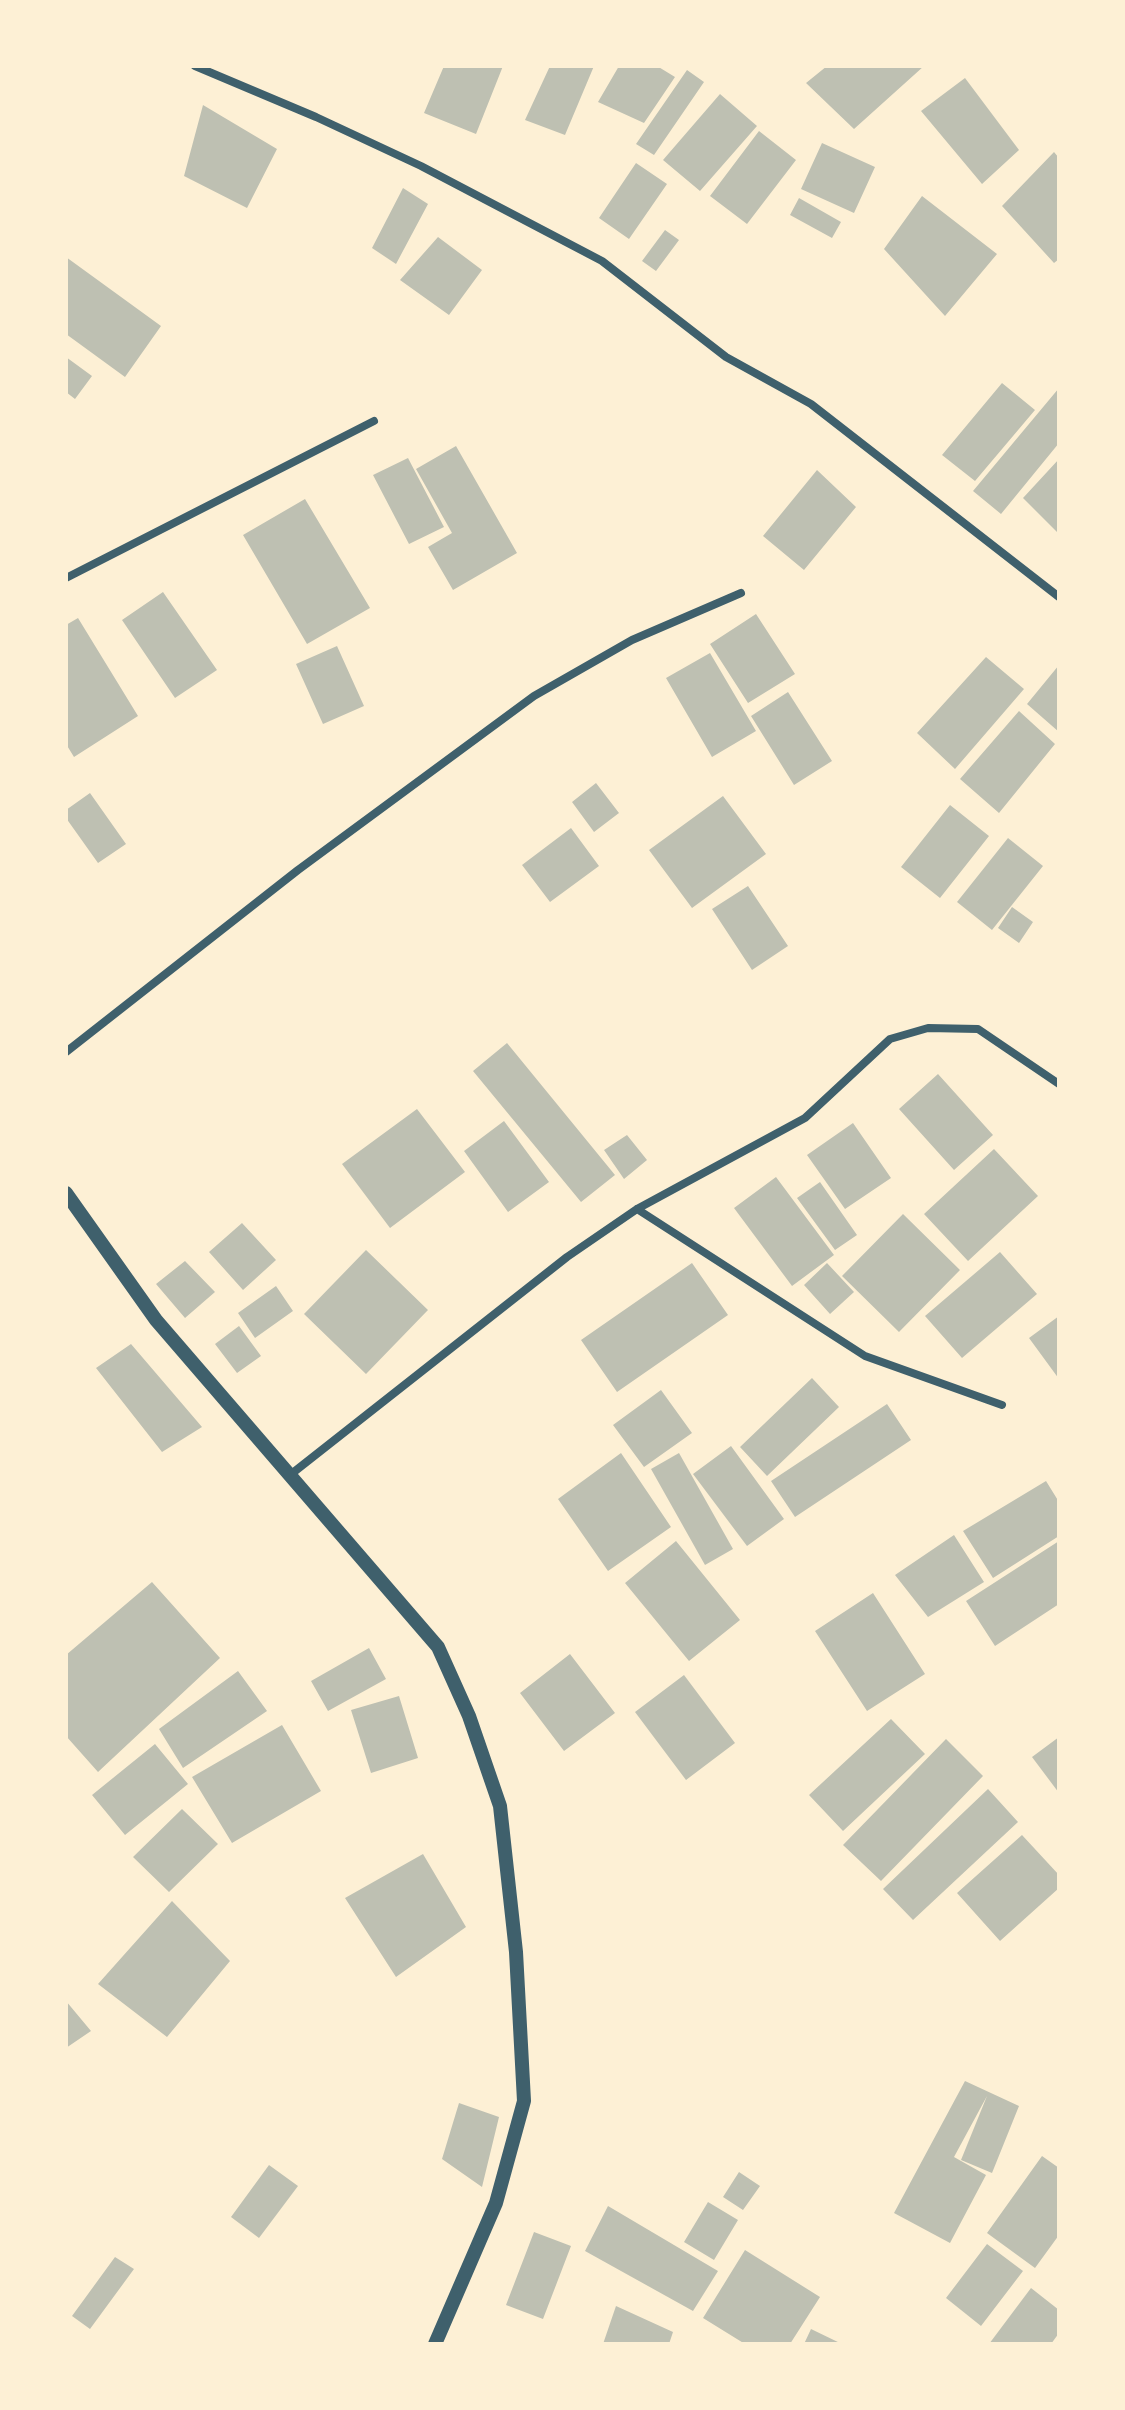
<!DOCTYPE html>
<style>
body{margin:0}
#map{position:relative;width:1125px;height:2410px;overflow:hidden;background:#fdf0d5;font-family:"Open Sans",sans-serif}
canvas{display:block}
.frame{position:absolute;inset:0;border:68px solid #fdf0d5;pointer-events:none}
</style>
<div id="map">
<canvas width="1125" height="2410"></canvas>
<div class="frame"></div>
</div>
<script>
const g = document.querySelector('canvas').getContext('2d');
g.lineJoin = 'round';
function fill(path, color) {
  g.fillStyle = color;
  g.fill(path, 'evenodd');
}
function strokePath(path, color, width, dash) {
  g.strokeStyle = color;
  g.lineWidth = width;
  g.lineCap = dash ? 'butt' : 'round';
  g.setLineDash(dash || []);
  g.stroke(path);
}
const building = new Path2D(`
 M444,66H503L476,134L424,113Z
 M550,66H594L565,135L525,120Z
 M619,66H657L675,77L644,123L598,102Z
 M827,66H924L854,129L806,83Z
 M687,70L704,82L654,155L636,144Z
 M965,78L1019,150L982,184L921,111Z
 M720,94L757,126L700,191L663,160Z
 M203,105L277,149L247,208L184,176Z
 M759,131L796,160L747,224L710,196Z
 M822,143L875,167L854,213L801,189Z
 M1054,152L1059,158V259L1054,263L1002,206Z
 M636,163L667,184L629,239L599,218Z
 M403,188L428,204L396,264L372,248Z
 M922,196L997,254L945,316L884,249Z
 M799,198L841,222L832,238L790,215Z
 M665,230L679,240L656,271L642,261Z
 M438,237L482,270L449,315L400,280Z
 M66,257L161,326L125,377L66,334Z
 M66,357L92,376L75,399L66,392Z
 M1002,383L1035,410L975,481L942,455Z
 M1059,388V443L1001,514L973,491Z
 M456,446L517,553L453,590L428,547L452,533L416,469Z
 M408,458L444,527L409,544L373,475Z
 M1059,459V534L1023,498Z
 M817,470L856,507L804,570L763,536Z
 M305,499L370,608L307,644L243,535Z
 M163,592L217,670L175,698L122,620Z
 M756,614L795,674L748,703L710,644Z
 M78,618L138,716L74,757L66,744V625Z
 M337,646L364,706L323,724L296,664Z
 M710,653L756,731L712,757L666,678Z
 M986,657L1024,689L955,769L917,733Z
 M1059,665V732L1027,704Z
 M788,692L832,761L794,785L751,716Z
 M1019,711L1055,744L999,813L960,779Z
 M596,783L619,813L594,832L572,802Z
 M90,793L126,844L98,863L66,818V810Z
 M723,796L766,854L692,908L649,850Z
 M950,805L989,836L940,898L901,867Z
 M571,828L599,866L550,902L522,865Z
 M1008,838L1043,866L992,930L957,902Z
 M748,886L788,946L752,970L712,909Z
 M1012,907L1033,922L1019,943L998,928Z
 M507,1043L615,1175L581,1202L473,1071Z
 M938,1074L993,1135L954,1170L899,1109Z
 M417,1109L465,1172L390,1228L342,1164Z
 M504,1121L549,1182L508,1212L464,1151Z
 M853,1123L891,1178L845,1209L807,1155Z
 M627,1135L647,1160L624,1179L604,1150Z
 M994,1149L1038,1196L968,1261L924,1214Z
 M776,1177L834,1255L792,1286L734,1208Z
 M820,1182L857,1235L835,1250L797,1198Z
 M903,1214L960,1270L899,1332L842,1276Z
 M242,1223L276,1260L243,1290L209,1252Z
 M366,1250L428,1310L366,1374L304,1314Z
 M1000,1252L1037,1294L962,1358L925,1316Z
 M185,1261L215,1292L185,1318L156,1284Z
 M692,1263L728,1315L617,1392L581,1340Z
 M827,1263L854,1292L830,1314L804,1285Z
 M276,1286L293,1311L255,1338L238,1313Z
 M1059,1316V1379L1029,1338Z
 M239,1326L261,1356L237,1373L215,1344Z
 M131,1344L202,1427L162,1452L96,1368Z
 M812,1378L839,1407L767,1476L740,1447Z
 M661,1390L692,1433L644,1467L613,1425Z
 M887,1404L911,1440L795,1517L771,1481Z
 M731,1446L784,1519L747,1546L693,1474Z
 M621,1453L671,1527L608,1571L558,1499Z
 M679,1453L733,1549L705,1565L651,1469Z
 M1046,1481L1059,1502V1536L993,1578L963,1531Z
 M954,1535L984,1582L928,1617L895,1575Z
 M676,1541L740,1620L689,1661L625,1583Z
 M1059,1541V1604L995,1646L966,1601Z
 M152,1582L220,1658L98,1772L66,1736V1655Z
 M873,1593L925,1674L867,1711L815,1631Z
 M369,1648L386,1679L328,1711L311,1681Z
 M570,1654L615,1713L564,1751L520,1693Z
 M238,1671L267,1711L183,1768L159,1729Z
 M684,1675L735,1743L686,1780L635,1712Z
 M399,1696L418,1758L371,1773L351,1710Z
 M891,1719L925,1754L843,1831L809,1795Z
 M282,1725L321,1791L232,1843L192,1777Z
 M1059,1737V1793L1032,1757Z
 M946,1739L983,1776L881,1881L843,1845Z
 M155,1744L188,1784L125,1835L92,1795Z
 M988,1789L1018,1822L913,1920L883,1889Z
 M182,1809L218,1844L169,1892L133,1857Z
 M1022,1835L1059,1875V1888L1000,1941L957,1893Z
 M423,1854L466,1927L396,1977L345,1898Z
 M172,1901L230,1961L167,2037L98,1984Z
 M66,2001L91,2031L66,2048Z
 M965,2081L1019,2106L992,2173L961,2160L987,2096L954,2157L986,2175L950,2243L894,2213Z
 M459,2103L499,2117L482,2187L442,2159Z
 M1042,2156L1059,2168V2235L1035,2268L987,2233Z
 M269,2165L298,2186L259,2238L231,2217Z
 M739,2172L760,2186L743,2210L723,2197Z
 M708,2202L738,2220L714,2260L684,2242Z
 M608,2206L718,2271L693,2311L585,2251Z
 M534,2232L571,2246L543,2319L506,2305Z
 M987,2244L1023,2271L981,2326L946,2298Z
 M745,2250L820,2297L790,2344H745L703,2318Z
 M115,2257L134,2269L90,2329L72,2316Z
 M1031,2288L1059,2310V2333L1051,2344H989Z
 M616,2306L673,2332L669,2344H603Z
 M811,2329L842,2344H804Z`);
const minor = new Path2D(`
 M195,66L316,117L421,166L602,261L726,357L811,404L1059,597
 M66,578L374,421
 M66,1052L298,870L534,696L632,640L741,593
 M637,1209L865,1356L1002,1405
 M290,1475L567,1257L637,1209L805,1118L890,1039L928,1028L978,1029L1059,1084`);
const tertiary = new Path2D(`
 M66,1193L156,1320L438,1647L469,1716L500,1806L516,1952L524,2101L496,2203L435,2344`);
fill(building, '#bec0b2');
strokePath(minor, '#3f606c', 8);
strokePath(tertiary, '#3f606c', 14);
</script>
